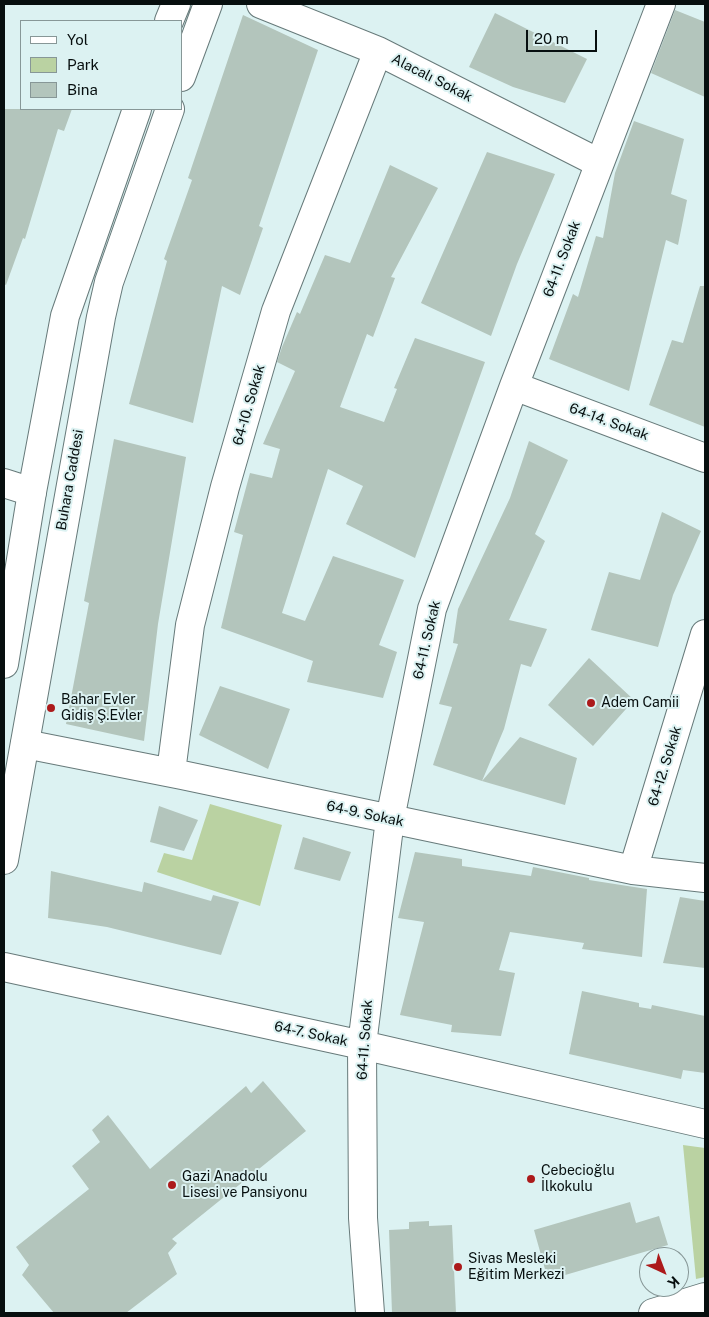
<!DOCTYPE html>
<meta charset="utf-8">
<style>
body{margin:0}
#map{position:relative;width:709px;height:1317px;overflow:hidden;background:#dcf2f2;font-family:"Public Sans",sans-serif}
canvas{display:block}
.frame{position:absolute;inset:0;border:5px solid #070f0f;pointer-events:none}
.legend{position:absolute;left:20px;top:20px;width:162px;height:90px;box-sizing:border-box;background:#dcf2f2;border:1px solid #879797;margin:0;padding:6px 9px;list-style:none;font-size:15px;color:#070f0f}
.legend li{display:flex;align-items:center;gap:10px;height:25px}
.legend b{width:25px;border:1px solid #879797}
.north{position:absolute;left:639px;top:1247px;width:50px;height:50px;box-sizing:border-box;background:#dcf2f2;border:1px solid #879797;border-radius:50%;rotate:137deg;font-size:14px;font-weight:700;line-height:20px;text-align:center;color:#070f0f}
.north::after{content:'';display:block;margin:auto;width:18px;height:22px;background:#ac1a1b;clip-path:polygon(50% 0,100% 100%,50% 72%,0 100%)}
.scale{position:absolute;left:526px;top:30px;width:71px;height:22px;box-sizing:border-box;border:2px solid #070f0f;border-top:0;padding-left:6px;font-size:15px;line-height:18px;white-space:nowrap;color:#070f0f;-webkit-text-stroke:4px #dcf2f2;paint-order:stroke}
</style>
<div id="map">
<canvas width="709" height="1317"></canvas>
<div class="frame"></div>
<ul class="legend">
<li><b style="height:6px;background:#fff"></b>Yol</li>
<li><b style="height:14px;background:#bad2a2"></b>Park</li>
<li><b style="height:14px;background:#b3c5bc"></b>Bina</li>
</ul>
<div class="north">K</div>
<div class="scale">20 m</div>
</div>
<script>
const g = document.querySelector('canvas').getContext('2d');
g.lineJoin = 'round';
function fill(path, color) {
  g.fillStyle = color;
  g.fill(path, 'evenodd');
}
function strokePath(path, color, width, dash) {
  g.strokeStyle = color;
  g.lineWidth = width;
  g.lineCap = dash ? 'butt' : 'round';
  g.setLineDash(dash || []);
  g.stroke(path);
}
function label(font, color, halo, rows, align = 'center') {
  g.font = font + ' "Public Sans",sans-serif';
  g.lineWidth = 4;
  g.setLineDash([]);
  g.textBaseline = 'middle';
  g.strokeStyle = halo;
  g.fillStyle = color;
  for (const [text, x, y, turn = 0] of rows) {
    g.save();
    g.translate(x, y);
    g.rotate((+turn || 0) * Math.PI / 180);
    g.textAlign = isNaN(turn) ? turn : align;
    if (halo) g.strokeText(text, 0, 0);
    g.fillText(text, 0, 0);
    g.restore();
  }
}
const green = new Path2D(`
 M210,804L282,825L260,906L157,872L164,853L192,860Z
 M683,1145L705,1148V1277L696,1279Z`);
const building = new Path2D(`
 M675,10L705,22V97L651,73Z
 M495,13L587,59L565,103L513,87L469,67Z
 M243,15L318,50L259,226L263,228L240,295L222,286L193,423L129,404L167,261L164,259L192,180L188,178Z
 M4,109H72L64,131L58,129L25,239L23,238L6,285L4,284Z
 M634,121L684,139L671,194L687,200L678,245L666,240L629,391L549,359L573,294L578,297L596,236L603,238L615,173Z
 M487,152L555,174L517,264L491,336L421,303Z
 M390,165L438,188L391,277L395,278L373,337L367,334L340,407L384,422L397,389L394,388L415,338L485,362L415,558L346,524L363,486L328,469L282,613L305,621L333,556L404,580L379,645L397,652L383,698L307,682L313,661L221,628L243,535L234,532L250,473L272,478L280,449L263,444L295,371L277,362L282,347L297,312L300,314L325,255L350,263Z
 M700,286H705V427L649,405L672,340L683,343Z
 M114,439L186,457L158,624L144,741L66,724L89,603L84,601Z
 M529,441L568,460L535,534L545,541L509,620L547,629L531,667L521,664L504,729L482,781L433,765L452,707L439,704L458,644L453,643L458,609L510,498Z
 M662,512L701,531L673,595L658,647L591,630L609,572L640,580Z
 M589,658L634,700L593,746L548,705Z
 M220,686L290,709L268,769L199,735Z
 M520,737L577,758L565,805L482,781Z
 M159,806L198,820L184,851L150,842Z
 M303,837L351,852L340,881L294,869Z
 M415,852L462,859V866L531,876L533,867L589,878V880L647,889L642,957L582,949L584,943L510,932L499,970L515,973L501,1036L451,1032L452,1025L400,1015L424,922L398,918Z
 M51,871L142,892L144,882L211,901L213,895L239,902L221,955L107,927L48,918Z
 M680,897L705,901V968L663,963Z
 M582,991L639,1003V1007L651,1009L652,1005L705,1016V1073L683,1070L681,1079L569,1054Z
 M263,1081L306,1131L172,1239L177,1243L168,1253L177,1274L126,1313H54L22,1275L29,1265L16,1247L89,1189L72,1166L100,1142L92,1130L108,1115L150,1169L246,1086L251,1093Z
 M630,1202L636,1223L659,1216L668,1245L548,1280L534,1230Z
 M429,1221V1226L452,1225L456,1313H392L389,1230L409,1229V1222Z`);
const minor = new Path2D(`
 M261,4L378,51L599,163
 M514,386L705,458
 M4,483L32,492
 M25,744L182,775L633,870L705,878
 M171,772L190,625L225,487L276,311L378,51
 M633,870L705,634
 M4,967L362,1045L705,1124
 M370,1313L363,1218L362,1045L390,819L432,609L514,386L661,4
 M653,1313L705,1297`);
const major = new Path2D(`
 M169,21L176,4
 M181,77L208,4
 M4,664L32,492L65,316L137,109
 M4,860L101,317L109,282L170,109`);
const markers = [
 [591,703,5,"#ac1a1b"],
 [51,708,5,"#ac1a1b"],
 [531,1179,5,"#ac1a1b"],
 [172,1185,5,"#ac1a1b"],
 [458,1267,5,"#ac1a1b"]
];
const streetNames = [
 ["Alacalı Sokak",432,78,27],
 ["64-11. Sokak",562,259,-69],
 ["64-10. Sokak",249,405,-74],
 ["64-14. Sokak",609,422,20],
 ["Buhara Caddesi",70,480,-80],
 ["64-11. Sokak",427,640,-77],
 ["64-12. Sokak",665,766,-73],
 ["64-9. Sokak",365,814,12],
 ["64-7. Sokak",311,1034,12],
 ["64-11. Sokak",365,1040,-86]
];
const poiNames = [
 ["Bahar Evler",61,700],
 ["Gidiş Ş.Evler",61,716],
 ["Adem Camii",601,703],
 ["Cebecioğlu",541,1171],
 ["İlkokulu",541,1187],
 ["Gazi Anadolu",182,1177],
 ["Lisesi ve Pansiyonu",182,1193],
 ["Sivas Mesleki",468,1259],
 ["Eğitim Merkezi",468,1275]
];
fill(green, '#bad2a2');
fill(building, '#b3c5bc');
strokePath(minor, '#677a7a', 30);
strokePath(major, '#677a7a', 30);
strokePath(minor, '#fff', 28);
strokePath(major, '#fff', 28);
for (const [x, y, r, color] of markers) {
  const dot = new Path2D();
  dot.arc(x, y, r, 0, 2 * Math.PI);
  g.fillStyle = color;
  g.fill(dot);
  strokePath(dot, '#dcf2f2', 2);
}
label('14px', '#070f0f', '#dcf2f2', streetNames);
label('14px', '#070f0f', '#dcf2f2', poiNames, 'left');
</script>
